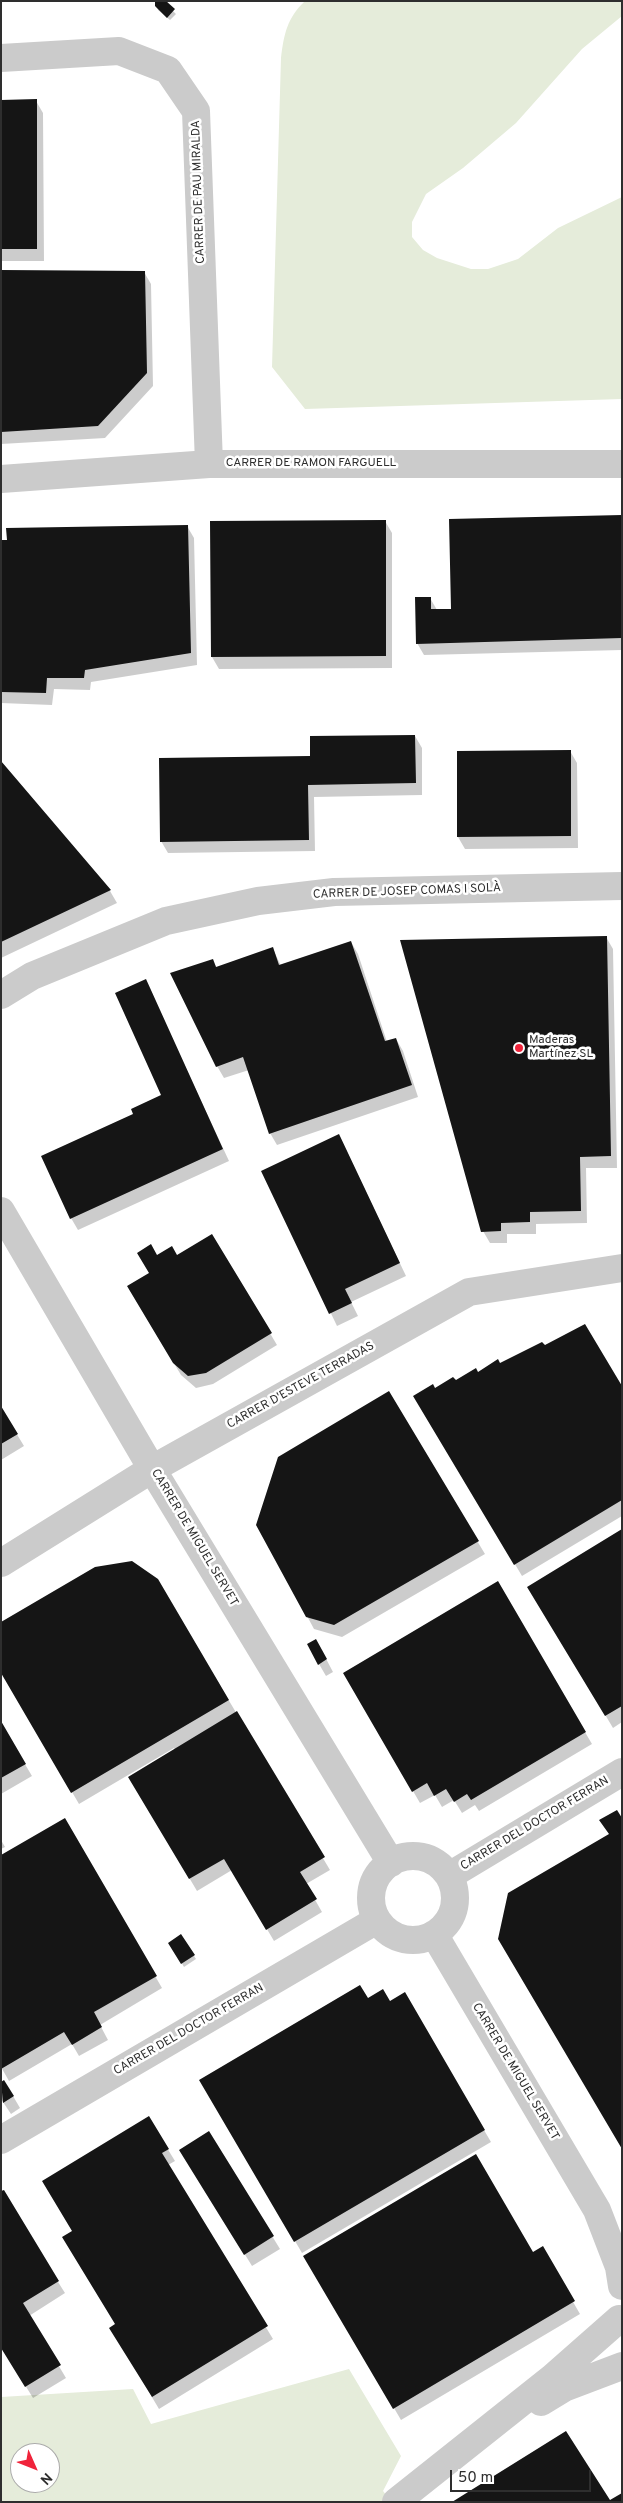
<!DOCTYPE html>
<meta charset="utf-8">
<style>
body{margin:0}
#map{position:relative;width:623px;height:2503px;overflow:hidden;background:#fff;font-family:Overpass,sans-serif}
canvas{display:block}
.frame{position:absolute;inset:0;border:2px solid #2e2e2e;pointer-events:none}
.north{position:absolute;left:10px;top:2443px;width:50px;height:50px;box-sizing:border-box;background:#fff;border:1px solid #ababab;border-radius:50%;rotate:134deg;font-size:14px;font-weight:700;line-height:20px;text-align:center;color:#2e2e2e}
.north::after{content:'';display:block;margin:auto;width:18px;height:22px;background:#f0243b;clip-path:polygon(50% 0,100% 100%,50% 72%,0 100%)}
.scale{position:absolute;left:450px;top:2470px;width:141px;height:22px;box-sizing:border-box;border:2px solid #2e2e2e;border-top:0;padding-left:6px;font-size:15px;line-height:18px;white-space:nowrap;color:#2e2e2e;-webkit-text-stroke:4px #fff;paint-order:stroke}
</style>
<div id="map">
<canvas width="623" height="2503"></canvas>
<div class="frame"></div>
<div class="north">N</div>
<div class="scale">50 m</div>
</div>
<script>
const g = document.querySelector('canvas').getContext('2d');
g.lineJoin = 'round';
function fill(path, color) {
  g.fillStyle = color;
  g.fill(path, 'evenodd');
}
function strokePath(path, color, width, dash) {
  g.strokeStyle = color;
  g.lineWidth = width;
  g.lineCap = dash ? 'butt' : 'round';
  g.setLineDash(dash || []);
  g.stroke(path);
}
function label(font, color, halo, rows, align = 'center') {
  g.font = font + ' Overpass,sans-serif';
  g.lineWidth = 5;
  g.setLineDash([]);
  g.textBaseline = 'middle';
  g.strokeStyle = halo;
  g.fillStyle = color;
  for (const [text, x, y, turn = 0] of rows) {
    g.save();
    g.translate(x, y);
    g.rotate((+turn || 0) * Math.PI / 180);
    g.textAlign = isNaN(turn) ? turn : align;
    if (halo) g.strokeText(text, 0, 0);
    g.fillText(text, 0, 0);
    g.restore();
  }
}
const green = new Path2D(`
 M305,1H622V16L582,49L516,123L463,168L426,194L412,222V237L423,250L437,258L471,269H488L518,259L558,228L622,197V399L305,409L272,367L281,58C284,34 287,18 305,1Z
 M349,2369L401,2456L383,2491L392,2502H1V2397L133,2389L151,2424ZM20,2453H50V2483H20Z`);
const shadow = new Path2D(`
 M156,1H168L167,5L176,14L170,20L158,10Z
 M1,101H36L43,113L44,261H1Z
 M1,271L144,272L151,284L153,386L105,438L1,444Z
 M622,516V650L424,655L417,643L430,598L437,610H452Z
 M385,521L392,533V668L219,669L212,657Z
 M187,526L194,538L197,665L91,682L90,690L54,689L52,705L1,703V541Z
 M415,736L422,748V795L314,797L315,851L168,853L161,841L311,757Z
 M570,751L577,763L578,848L465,849L458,837V752Z
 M1,763L110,891L117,903L1,958Z
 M606,937L613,949L617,1168H586L587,1223L536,1224V1234H507V1243H490L483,1231Z
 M351,942L358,954L387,1042L396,1039L403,1051L418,1097L277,1145L270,1133L249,1070L224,1078L217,1066L212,960L217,968L273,949L281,966Z
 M145,980L229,1161L78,1230L71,1218L134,1114L163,1096Z
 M345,1148L406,1276L351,1302L358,1316L337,1326L263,1172Z
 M212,1236L277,1345L213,1384L196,1388L181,1375L128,1287L150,1274L157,1257H177Z
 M500,1365L622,1388V1516L522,1576L415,1397Z
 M388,1393L485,1554L342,1637L314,1629L307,1616Z
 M1,1408L24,1446L1,1460Z
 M622,1531V1722L613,1728L529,1587Z
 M157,1580L330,1870L306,1884L322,1912L274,1941L232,1870L197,1891L130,1778L175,1750L174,1748L79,1804L1,1671Z
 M497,1583L592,1744L479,1811L475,1805L462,1813L454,1800L442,1807L435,1795L420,1803L344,1673Z
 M323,1653L333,1672L326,1676L319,1664Z
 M1,1724L32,1776L1,1794Z
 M65,1820L162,1988L100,2025L108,2040L79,2056L72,2044L9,2081L1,2067Z
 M1,1840L5,1847L1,1849Z
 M181,1936L196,1959L184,1967L170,1943Z
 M404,1994L491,2142L302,2253L201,2080L367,1999L390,2003Z
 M1,2084L13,2096L20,2108L11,2114L1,2099Z
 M148,2117L175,2161L168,2165L273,2339L159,2409L118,2340L116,2325L72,2233Z
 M209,2133L280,2249L252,2266L188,2162Z
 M1,2192L65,2293L29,2316L66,2378L33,2398L1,2346Z
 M542,2248L580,2314L401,2420L305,2256L533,2254Z`);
const building = new Path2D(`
 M155,1H166L175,9L167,18L155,6Z
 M37,99V249H1V100Z
 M1,270L145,271L147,373L98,426L1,432Z
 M622,515V638L416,644L415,597H431V609H451L449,519Z
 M386,520V656L211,657L210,521Z
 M188,525L191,653L85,670L84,678H47L46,693L1,692V540H7L6,528Z
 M415,735L416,783L308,785L309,840L160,842L159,758L310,756V736Z
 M571,750V836L457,837V751Z
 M1,761L111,890L1,942Z
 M607,936L611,1156L580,1157L581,1211L530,1212V1222L501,1223V1231L481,1232L400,940Z
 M351,941L385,1041L396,1038L412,1085L269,1134L243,1057L216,1067L170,973L213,959L216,967L273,947L279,965Z
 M146,979L223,1149L70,1219L41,1156L133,1114L131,1109L161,1095L115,993Z
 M339,1134L400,1263L345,1289L352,1303L329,1314L261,1171Z
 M212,1234L272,1333L206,1373L188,1376L173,1363L127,1286L149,1273L137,1253L151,1244L157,1255L172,1246L177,1255Z
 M585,1324L622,1386V1500L514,1565L413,1396L433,1384L435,1388L453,1377L456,1380L476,1368L478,1372L498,1359L500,1363L542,1342L545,1345Z
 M389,1391L479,1541L334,1625L306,1617L256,1525L278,1457Z
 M1,1406L18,1434L1,1444Z
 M622,1529V1706L605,1716L527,1587Z
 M132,1561L158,1579L229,1700L71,1793L1,1673V1622L95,1567Z
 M498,1581L586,1732L471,1800L467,1794L454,1802L446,1789L434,1796L427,1783L412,1792L343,1673Z
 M316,1639L327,1659L318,1665L307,1644Z
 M237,1711L325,1857L300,1872L317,1899L266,1930L224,1859L189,1879L128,1777Z
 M1,1721L26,1764L1,1778Z
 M617,1810L622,1818V2149L498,1939L508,1893L609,1834L599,1820Z
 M65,1818L157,1976L94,2012L102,2027L72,2045L64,2032L1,2069V1855Z
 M181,1934L195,1955L181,1964L168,1943Z
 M360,1985L368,1998L383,1989L390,2001L405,1992L485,2130L294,2242L199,2080Z
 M4,2080L14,2096L3,2103L1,2082Z
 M149,2116L169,2149L162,2153L268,2326L152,2397L109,2328L115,2324L62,2237L72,2231L42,2181Z
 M209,2131L274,2236L244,2255L179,2150Z
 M476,2154L533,2252L543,2246L575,2301L393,2409L303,2256Z
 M4,2190L59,2281L23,2303L61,2365L25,2387L1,2348V2191Z
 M566,2431L610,2500L622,2493V2502H452Z`);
const minor = new Path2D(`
 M1,58L119,51L168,70L196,111L209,464
 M1,479L209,464H622
 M1,995L32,976L166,921L258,901L334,892L622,886
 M1,1211L152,1469L391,1863
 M1,1563L152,1469L469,1292L622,1268
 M371 1898a42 42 0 1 1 84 0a42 42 0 1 1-84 0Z
 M449,1876L622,1772
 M434,1934L597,2210L619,2267L622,2286
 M1,2140L377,1920
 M541,2402L564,2388L622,2366
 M396,2502L552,2378L619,2319`);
const markers = [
 [519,1048,5,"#f0243b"]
];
const streetNames = [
 ["CARRER DE PAU MIRALDA",199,192,-92],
 ["CARRER DE RAMON FARGUELL",311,464],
 ["CARRER DE JOSEP COMAS I SOLÀ",407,892,-2],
 ["CARRER D'ESTEVE TERRADAS",301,1386,-29],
 ["CARRER DE MIGUEL SERVET",194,1538,59],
 ["CARRER DEL DOCTOR FERRAN",535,1824,-31],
 ["CARRER DEL DOCTOR FERRAN",189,2030,-30],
 ["CARRER DE MIGUEL SERVET",515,2072,59]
];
const poiNames = [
 ["Maderas",529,1041],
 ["Martínez SL",529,1055]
];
fill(green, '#e5ecda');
fill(shadow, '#0003');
fill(building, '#151515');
strokePath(minor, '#cbcbcb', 28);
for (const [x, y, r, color] of markers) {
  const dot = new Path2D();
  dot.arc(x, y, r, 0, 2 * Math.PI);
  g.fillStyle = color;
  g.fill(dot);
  strokePath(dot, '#fff', 2);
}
label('12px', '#2e2e2e', '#fff', streetNames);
label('12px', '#2e2e2e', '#fff', poiNames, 'left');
</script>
